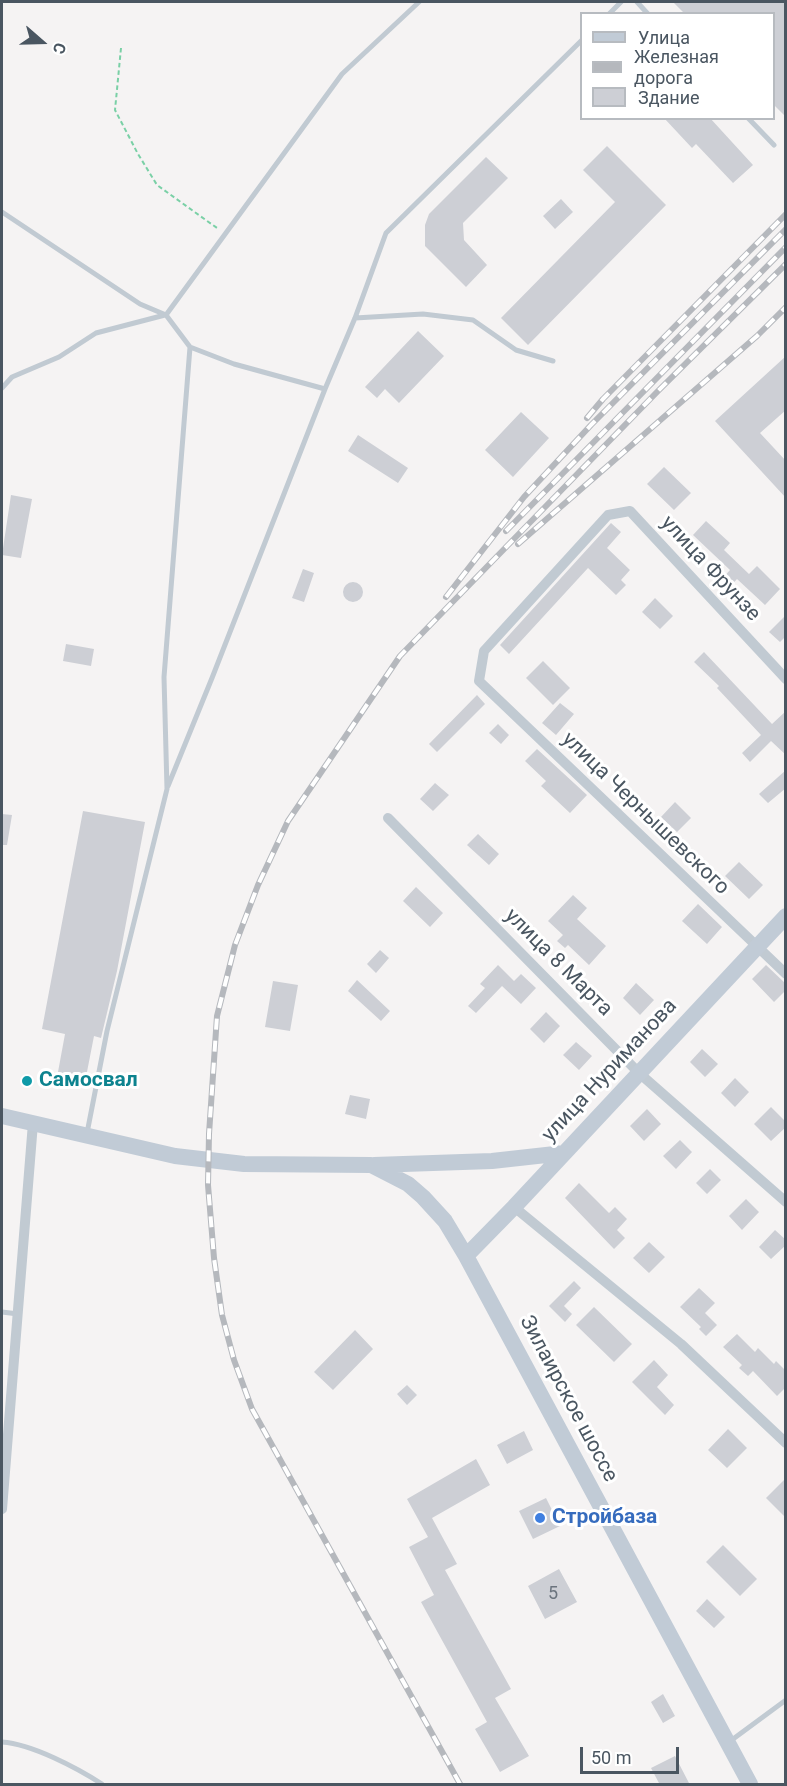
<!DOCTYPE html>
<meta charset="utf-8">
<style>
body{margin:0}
#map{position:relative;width:787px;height:1786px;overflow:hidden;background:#f5f3f3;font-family:Roboto,sans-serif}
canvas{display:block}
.frame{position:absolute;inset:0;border:3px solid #4a5661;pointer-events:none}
.legend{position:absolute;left:580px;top:12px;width:195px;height:108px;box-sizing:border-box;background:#fff;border:2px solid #b7bbc0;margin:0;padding:8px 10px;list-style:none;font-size:18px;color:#4a5661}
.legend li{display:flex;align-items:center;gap:12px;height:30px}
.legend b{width:30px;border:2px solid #b7bbc0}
.north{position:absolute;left:12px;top:12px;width:60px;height:60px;-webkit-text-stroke:4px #fff;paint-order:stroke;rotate:110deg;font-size:16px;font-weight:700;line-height:24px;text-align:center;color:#4a5661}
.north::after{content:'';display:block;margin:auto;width:21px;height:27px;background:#4a5661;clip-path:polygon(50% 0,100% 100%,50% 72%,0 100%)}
.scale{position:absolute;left:580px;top:1747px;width:99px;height:27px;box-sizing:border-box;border:3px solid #4a5661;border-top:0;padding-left:8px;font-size:18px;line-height:21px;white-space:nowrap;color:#4a5661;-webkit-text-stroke:4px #fff;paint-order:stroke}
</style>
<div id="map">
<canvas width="787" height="1786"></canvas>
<div class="frame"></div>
<ul class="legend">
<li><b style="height:8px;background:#c1cbd6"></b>Улица</li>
<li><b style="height:8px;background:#b5b8bd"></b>Железная дорога</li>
<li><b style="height:16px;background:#cdcfd5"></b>Здание</li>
</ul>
<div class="north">С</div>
<div class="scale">50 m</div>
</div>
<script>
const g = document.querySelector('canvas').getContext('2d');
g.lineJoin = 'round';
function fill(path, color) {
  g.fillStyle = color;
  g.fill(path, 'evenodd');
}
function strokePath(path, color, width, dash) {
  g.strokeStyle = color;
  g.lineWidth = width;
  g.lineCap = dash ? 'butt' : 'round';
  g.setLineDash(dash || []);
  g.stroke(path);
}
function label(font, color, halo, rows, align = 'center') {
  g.font = font + ' Roboto,sans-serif';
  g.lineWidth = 6;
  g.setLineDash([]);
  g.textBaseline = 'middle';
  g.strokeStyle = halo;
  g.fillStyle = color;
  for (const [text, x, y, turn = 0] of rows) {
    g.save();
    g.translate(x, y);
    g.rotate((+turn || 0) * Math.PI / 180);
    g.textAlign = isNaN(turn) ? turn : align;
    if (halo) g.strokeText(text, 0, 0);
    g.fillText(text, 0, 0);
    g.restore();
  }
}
const building = new Path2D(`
 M673,2H786V117L774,105V14H685Z
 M664,118H710L753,165L733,183L696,144L692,148Z
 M607,146L666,205L528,345L501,318L615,202L583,170Z
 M486,157L508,178L463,223L464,240L487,265L466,287L425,246V225L429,214Z
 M561,199L573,212L555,229L543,216Z
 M418,331L444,356L399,403L385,389L377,398L365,387Z
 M786,356V410L760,433L786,461V498L715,421Z
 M521,412L549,438L513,477L485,450Z
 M358,435L408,468L398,483L348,451Z
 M664,467L691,493L674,510L647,484Z
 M11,495L32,499L21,558L2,555Z
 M706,521L730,543L724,550L749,574L757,566L780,589L765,605L737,579L729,588L721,580L730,570L693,535Z
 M611,523L621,532L607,548L630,570L621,580L626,585L616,595L588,568L509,654L500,645Z
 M303,569L314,573L304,602L292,598Z
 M343 592a10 10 0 1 1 20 0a10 10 0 1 1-20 0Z
 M655,598L673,616L660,629L642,612Z
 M786,615V636L780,642L769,632Z
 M66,644L94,649L91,666L63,661Z
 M704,652L772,724L786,711V755L771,741L750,762L742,753L761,735L717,688L719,686L694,662Z
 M543,661L570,688L553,705L526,678Z
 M477,695L485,704L437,752L429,744Z
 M560,703L574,714L556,735L542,723Z
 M498,724L509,735L501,744L489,733Z
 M537,749L587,795L570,813L541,786L546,781L525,761Z
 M786,770V788L768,803L759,794Z
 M435,783L449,795L433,811L420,799Z
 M675,802L691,818L677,832L661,817Z
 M83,811L145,822L117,971L101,1038L94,1036L86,1077L58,1072L65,1034L42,1029Z
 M2,814L12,815L7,845H2Z
 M478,834L499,854L489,865L467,845Z
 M739,862L763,885L749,899L725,876Z
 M416,887L443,913L430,927L403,901Z
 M573,895L587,908L577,919L606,946L589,965L568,945L565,948L557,941L563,935L548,921Z
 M698,904L722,927L707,944L682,921Z
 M380,950L389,958L376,973L367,964Z
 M498,965L514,981L521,974L536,988L521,1004L502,986L476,1013L468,1006L485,988L480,984Z
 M766,965L786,984V990L774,1002L752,979Z
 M357,980L390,1011L381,1021L348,991Z
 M273,981L298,985L290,1031L265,1027Z
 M636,983L654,1000L640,1015L623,998Z
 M546,1012L560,1026L544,1043L530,1029Z
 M576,1042L592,1056L579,1070L563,1055Z
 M702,1049L718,1064L705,1077L690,1062Z
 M735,1078L749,1092L735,1107L721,1093Z
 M350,1095L370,1099L366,1119L345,1114Z
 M771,1107L786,1122V1127L771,1141L754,1124Z
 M647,1109L661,1124L644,1141L630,1126Z
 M680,1140L692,1152L676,1169L663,1156Z
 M710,1169L721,1180L707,1194L696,1183Z
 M579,1183L609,1213L615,1207L627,1219L617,1230L625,1238L614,1249L565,1198Z
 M746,1199L759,1212L742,1230L729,1216Z
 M775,1230L786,1240V1245L771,1259L759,1247Z
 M649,1242L665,1257L649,1273L633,1258Z
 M574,1281L581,1288L564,1306L572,1314L565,1322L549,1306Z
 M699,1288L715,1303L705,1313L717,1325L706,1336L699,1329L701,1327L680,1307Z
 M594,1307L632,1344L614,1362L576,1325Z
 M355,1330L373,1349L333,1390L314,1372Z
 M737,1334L755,1352L758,1348L774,1364L776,1361L786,1371V1387L777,1396L753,1371L748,1376L739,1368L742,1365L723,1347Z
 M654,1360L668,1375L657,1387L674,1405L665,1415L632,1382Z
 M407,1385L417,1395L407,1405L397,1394Z
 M728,1429L747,1448L727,1468L708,1450Z
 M524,1431L533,1450L507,1464L497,1445Z
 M476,1459L490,1485L432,1518L457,1564L445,1570L511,1689L495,1698L529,1756L500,1772L475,1729L487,1722L421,1602L434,1595L409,1547L428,1537L407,1499Z
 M786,1478V1518L766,1498Z
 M546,1498L560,1526L533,1539L519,1511Z
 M723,1545L757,1579L740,1596L706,1562Z
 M559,1569L577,1602L545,1619L528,1586Z
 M707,1599L725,1617L714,1628L696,1611Z
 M663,1694L675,1716L663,1723L651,1702Z
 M675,1756L690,1785H660L651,1768Z`);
const path = new Path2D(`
 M121,48L115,110L138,154L157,185L217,228`);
const service = new Path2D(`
 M637,2L648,14
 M609,14L621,2
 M748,118L774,145
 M2,212L140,304L166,315
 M355,318L423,314L473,320L516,350L553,361
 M2,388L12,377L59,357L96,333L165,315
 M325,389L355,318L386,233L582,40
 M168,786L212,678L325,389L234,364L190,347
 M87,1133L107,1031L167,789L164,677L190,347L166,315L342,74L419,2
 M2,1312L18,1314
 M2,1742C32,1744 77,1768 102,1784
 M729,1742L786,1700`);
const minor = new Path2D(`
 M786,679L630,511L608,515L484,651L479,681L786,974
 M388,818L639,1073L786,1202
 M514,1207L681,1344L786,1443
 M2,1509L33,1123`);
const secondary = new Path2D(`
 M2,1116L175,1156L244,1164L371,1165L408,1184L423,1197L445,1221L466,1256L750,1784
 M374,1165L492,1161L564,1153
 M466,1256L514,1207L786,916`);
const rail = new Path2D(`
 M587,418L603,399L786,214
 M506,531L786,247
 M518,544L757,336L786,307
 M446,597L524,497L591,425L786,229
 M460,1784L252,1409L234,1360L222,1315L214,1258L208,1185L209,1134L217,1016L235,945L258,885L288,821L400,656L658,391L786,264`);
const markers = [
 [27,1081,6,"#0f9aa8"],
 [540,1518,6,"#3f7fe0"]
];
const numberNames = [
 ["5",553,1594]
];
const streetNames = [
 ["улица Фрунзе",710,569,47],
 ["улица Чернышевского",645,814,44],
 ["улица 8 Марта",558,963,45],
 ["улица Нуриманова",610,1071,-47],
 ["Зилаирское шоссе",568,1399,62]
];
const cultureNames = [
 ["Самосвал",39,1081]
];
const shopNames = [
 ["Стройбаза",552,1518]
];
fill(building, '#cdcfd5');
strokePath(path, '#7ad0a6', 2, [4.5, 3]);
strokePath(service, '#c1cad2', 5);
strokePath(minor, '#c1cad2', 10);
strokePath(secondary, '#c1cbd6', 16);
strokePath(rail, '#b5b8bd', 6);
strokePath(rail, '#fff', 4, [11]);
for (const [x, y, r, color] of markers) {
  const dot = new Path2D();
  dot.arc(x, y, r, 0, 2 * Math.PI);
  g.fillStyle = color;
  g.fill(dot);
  strokePath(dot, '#fff', 2);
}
label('18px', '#6b747e', null, numberNames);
label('21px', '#4a5661', '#fff', streetNames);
label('bold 21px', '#0d838f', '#fff', cultureNames, 'left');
label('bold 21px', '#366cbe', '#fff', shopNames, 'left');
</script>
